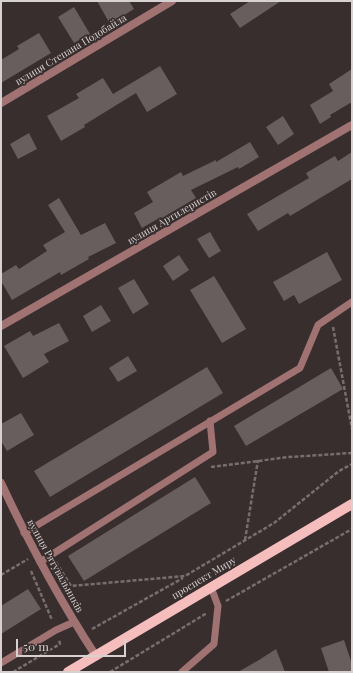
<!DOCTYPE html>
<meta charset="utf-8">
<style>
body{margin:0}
#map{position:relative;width:353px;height:673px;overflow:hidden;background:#382e2e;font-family:"Playfair Display",serif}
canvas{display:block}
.frame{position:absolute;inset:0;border:2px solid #d8d1d1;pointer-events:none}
.scale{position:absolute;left:16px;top:639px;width:110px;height:18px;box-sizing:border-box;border:2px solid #d8d1d1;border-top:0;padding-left:5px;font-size:12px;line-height:14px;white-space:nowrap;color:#d8d1d1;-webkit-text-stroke:3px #382e2e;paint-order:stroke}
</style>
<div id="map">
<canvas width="353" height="673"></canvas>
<div class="frame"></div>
<div class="scale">50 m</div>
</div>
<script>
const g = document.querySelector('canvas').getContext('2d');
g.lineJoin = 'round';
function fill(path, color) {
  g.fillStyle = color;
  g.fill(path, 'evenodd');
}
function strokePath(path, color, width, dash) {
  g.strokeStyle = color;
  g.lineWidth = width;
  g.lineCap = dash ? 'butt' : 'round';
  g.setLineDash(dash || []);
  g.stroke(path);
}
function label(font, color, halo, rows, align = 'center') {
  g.font = font + ' "Playfair Display",serif';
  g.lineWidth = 3.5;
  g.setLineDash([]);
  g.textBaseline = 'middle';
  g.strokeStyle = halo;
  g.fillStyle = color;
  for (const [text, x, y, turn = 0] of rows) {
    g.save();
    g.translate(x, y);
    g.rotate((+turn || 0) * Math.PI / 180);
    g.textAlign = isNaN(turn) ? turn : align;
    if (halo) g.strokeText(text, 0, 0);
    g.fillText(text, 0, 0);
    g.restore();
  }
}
const building = new Path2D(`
 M97,1H129L134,9L110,24Z
 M250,1H281L240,28L230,14Z
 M74,7L90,34L74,43L58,17Z
 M39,33L51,53L1,83V60L19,49L17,46Z
 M160,66L177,94L147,112L136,93L84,125L85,127L61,141L47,116L79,98L76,94L103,78L113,94Z
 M352,69V102L330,115L331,117L320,124L310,105L333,91L329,84Z
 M283,116L294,134L278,145L266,127Z
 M29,133L37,149L18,159L10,144Z
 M250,142L259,157L239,169L238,167L191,190L196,198L162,218L161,217L142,228L134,213L153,202L147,192L181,172L183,176L216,160V162Z
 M352,152V179L290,216L288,213L258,231L247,214L309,178L306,173L335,156L338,161Z
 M59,198L81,235L105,223L116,243L88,257L89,259L61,275L60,272L12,300L1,281V274L16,265L19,269L47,251L43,245L65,232L48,205Z
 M210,232L221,251L209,258L197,239Z
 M327,252L342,280L299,304L294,295L284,301L273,282Z
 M179,255L189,270L173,281L163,266Z
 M214,276L246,329L222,343L190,290Z
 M134,279L149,304L133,314L118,288Z
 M101,305L111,321L92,332L83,316Z
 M59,323L69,341L44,354L49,362L23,378L4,346L30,331L33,336Z
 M128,356L137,371L118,382L109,368Z
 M207,367L223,393L50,497L34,471Z
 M331,368L343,389L246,446L234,426Z
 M21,413L34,435L7,451L1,441V424Z
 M195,477L211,503L84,581L68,556Z
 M28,589L41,609L1,634V606Z
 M344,640L352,664V672H329L321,648Z
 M276,649L285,672H238L259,660Z`);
const path = new Path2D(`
 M333,327L352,429
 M211,467L289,457L352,453
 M245,540L258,460
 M56,562L71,586L185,576L274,523L339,471L352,464
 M31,571L52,620
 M1,575L28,559
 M226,601L352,529
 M92,629L183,578
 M13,672L60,644L59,640
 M110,672L207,613`);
const lane = new Path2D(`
 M24,533L300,368L318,325L352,302
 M40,562L213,452L210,421
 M1,663L56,630L74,622
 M182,672L214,644L218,606L211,587`);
const street = new Path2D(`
 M1,103L172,1
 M1,326L352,125
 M1,483C29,543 60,601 96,656`);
const primary = new Path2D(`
 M68,672L352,504`);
const streetNames = [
 ["вулиця Степана Подобайла",71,50,-31],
 ["вулиця Артилеристів",172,217,-30],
 ["вулиця Рятувальників",55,566,61],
 ["проспект Миру",204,578,-31]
];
fill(building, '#695e5e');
strokePath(path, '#776e6e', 2.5, [4, 2]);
strokePath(lane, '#a07272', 7);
strokePath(street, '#a07272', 8);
strokePath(primary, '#f6bdbd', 10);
label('10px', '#d8d1d1', '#382e2e', streetNames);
</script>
